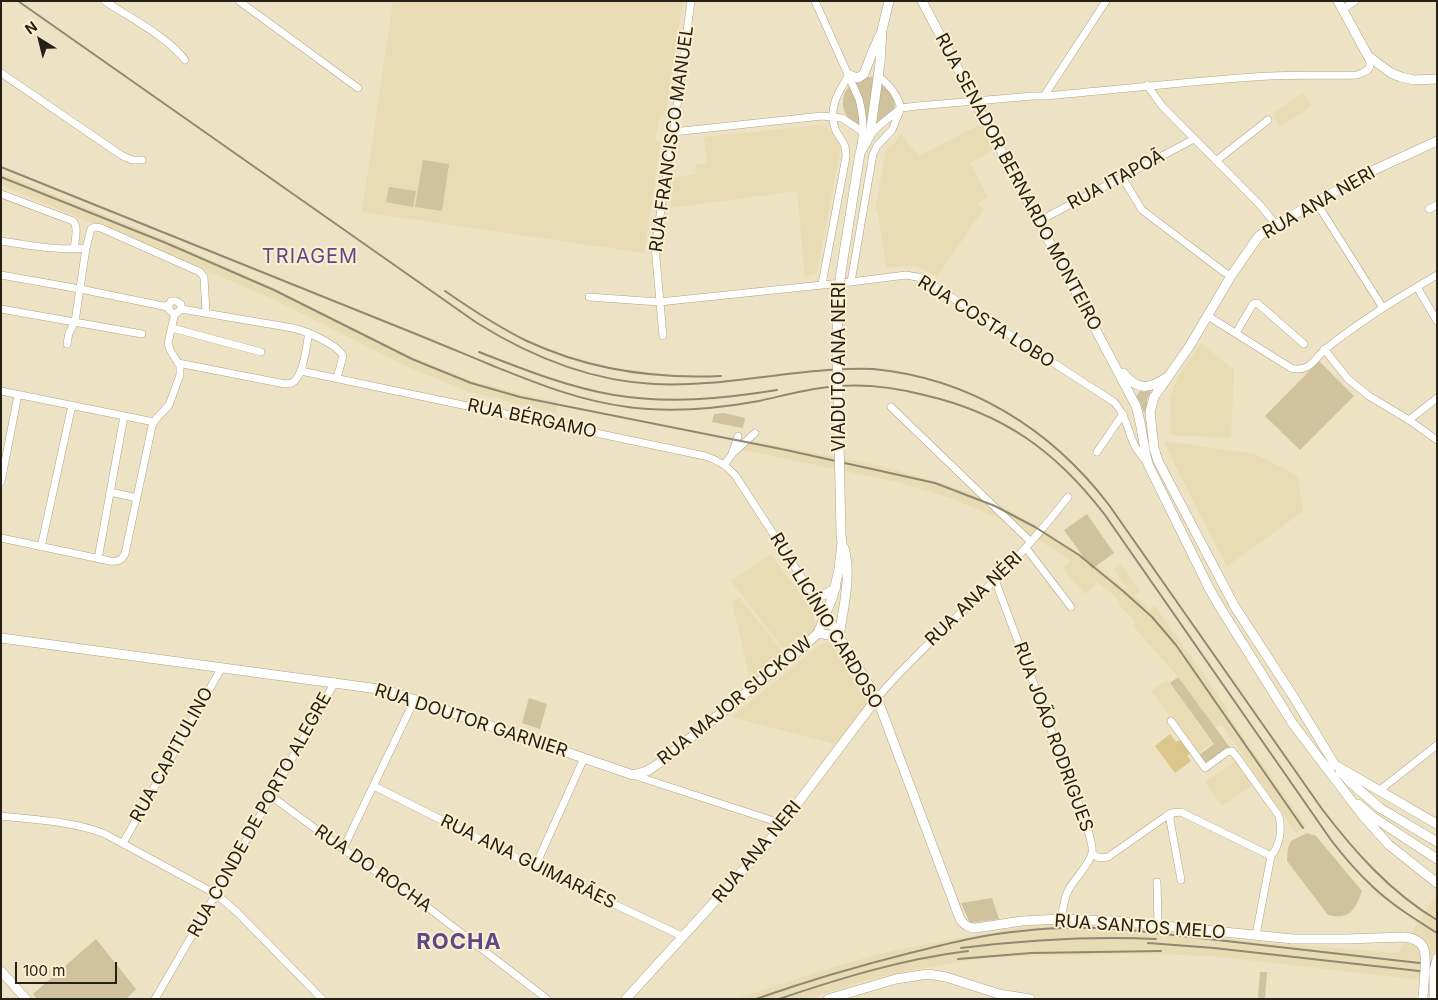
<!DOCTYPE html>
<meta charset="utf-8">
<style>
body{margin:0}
#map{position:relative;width:1438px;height:1000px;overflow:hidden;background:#ede2c3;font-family:Inter,sans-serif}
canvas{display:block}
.frame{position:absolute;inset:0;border:2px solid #252116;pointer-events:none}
.north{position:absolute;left:15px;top:15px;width:50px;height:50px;-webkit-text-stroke:4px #fbefd0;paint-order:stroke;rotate:324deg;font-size:14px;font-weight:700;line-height:20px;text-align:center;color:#252116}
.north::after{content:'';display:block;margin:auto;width:18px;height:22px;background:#252116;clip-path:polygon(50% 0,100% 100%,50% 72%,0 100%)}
.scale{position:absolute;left:15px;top:962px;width:102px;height:22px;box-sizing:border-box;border:2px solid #252116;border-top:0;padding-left:6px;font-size:15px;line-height:18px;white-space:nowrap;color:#252116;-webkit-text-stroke:4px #fbefd0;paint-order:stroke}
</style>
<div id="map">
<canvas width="1438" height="1000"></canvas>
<div class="frame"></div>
<div class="north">N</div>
<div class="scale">100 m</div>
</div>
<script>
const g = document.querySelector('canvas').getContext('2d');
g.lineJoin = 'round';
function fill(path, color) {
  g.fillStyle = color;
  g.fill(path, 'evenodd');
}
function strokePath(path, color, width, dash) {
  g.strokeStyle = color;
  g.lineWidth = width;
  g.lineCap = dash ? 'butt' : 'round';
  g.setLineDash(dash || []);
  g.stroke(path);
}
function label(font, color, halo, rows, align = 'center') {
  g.font = font + ' Inter,sans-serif';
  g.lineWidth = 4;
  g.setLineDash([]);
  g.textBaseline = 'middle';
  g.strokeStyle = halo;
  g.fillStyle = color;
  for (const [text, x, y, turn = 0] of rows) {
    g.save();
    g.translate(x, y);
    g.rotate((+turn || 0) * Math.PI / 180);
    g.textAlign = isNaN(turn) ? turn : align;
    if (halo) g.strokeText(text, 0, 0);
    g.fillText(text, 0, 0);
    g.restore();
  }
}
const built = new Path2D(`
 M393,1H683L666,111L660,116L655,140L661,141L644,253L362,212Z
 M1303,93L1312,106L1280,127L1272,114Z
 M981,124L993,150L970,163L988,197L977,204L984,208L937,277L928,271L914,266H902L886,268L878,211H875L886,149L901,134L919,156Z
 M819,125L827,128L839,143L840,151L817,272L813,275L805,277L797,191L670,208L674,177L696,174L695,165L707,163L704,137Z
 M1,173L167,240L276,289L417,359L472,381L521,394L558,402L556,413L470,392L410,368L269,297L1,185Z
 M1201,343L1234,370L1231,438L1171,435L1170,398L1177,378Z
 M741,439L769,444L881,466L941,483L974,494L1005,508L1050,534L1090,561L1118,583L1132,596L1114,570L1121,564L1140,591L1133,597L1138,599L1149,609L1155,606L1226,707L1229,717L1306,826L1296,833L1222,725L1214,728L1178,677L1133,626L1136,622L1118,604L1119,600L1094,579L1097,584L1085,594L1062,568L1071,561L1061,554L1029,534L989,514L950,498L897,482L739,449Z
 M1164,441L1255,454L1298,476L1303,511L1227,567L1174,463Z
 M771,554L812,611L817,631L788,655L731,581Z
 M739,597L787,657L751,684L732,602Z
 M825,642H830L863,695L868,705L835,744L731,717L819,646Z
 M1167,680L1212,743L1197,754L1151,691Z
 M1239,759L1254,784L1222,806L1205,782Z
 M1434,898L1437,899V982L1222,957L1184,955L1121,954L1002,957L963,961L896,973L857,983L808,999H735L837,966L895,950L1022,927L1060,924H1089L1119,926L1247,941L1398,953Z`);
const green = new Path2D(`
 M866,77C871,77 877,77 881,80C891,86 901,107 890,116C886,120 877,128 871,129C867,130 863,129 860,127C834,114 839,83 866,77Z
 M423,160L449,164L442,211L415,207Z
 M389,187L416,191L413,207L386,202Z
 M1319,361L1354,396L1300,450L1265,416Z
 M1140,391L1143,392L1151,391L1147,399V412L1144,413L1140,402L1136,397Z
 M724,413L745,418L743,428L712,422L714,414Z
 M1087,514L1114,553L1092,569L1064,530Z
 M1178,677L1231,749L1207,766L1199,755L1214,744L1170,683Z
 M529,698L547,704L540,729L522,723Z
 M1307,833L1316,836L1362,891C1355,910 1350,920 1328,915L1287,861L1288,848L1291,841Z
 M992,898L999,919L970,923L961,903Z
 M96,939L136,989L126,999H37L33,994Z
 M1260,972H1267L1265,998H1258Z`);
const water = new Path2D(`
 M1170,734L1176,742L1182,739L1192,752L1187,756L1191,761L1175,773L1155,746Z`);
const minor = new Path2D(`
 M105,1C130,18 168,37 185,60
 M239,1L358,88
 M815,1L859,99C864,119 864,130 860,150
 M1343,9L1355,1
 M1,73L121,155L132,160H142
 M1147,85L1162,106L1261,206L1276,225
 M1044,96L1106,1
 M673,132L822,116L842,118L863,132
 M870,135L880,125L901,108L917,106L1033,96H1044C1114,90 1183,82 1254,77C1288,74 1322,76 1357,75C1368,71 1373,69 1368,57
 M1216,161L1268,120
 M1122,177L1142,210L1224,272L1231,276
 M1,194L73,221C79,227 75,240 74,249
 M1316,202L1383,308
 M1429,209L1437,205
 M1039,221L1194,139
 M1,241C29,245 58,251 86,248
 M1,275L80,289L168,307
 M851,282L873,154L877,146L892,130L901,108C897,94 890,85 878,76
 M822,284L846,157C846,142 842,142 836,131C827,110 838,92 849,75
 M1417,287L1437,321
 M589,297L659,302L851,282L906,275L922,278L1114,402C1126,415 1127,429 1134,444C1138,452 1142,457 1148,463
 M165,306L169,305L171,301H176L181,304V309L177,313H173L169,310V305
 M1,309L142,334
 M181,309L293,328C306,331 337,344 343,356L337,378
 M1208,316L1291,368C1311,373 1314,358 1328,347C1362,320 1399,297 1437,275
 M172,328L261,352
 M1236,333L1253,304L1257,303L1304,344
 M663,336L655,246L673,136L691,1
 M67,344L69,333L75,322L86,248L91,229L95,227L101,228L200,272L204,277L206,313
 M1324,349L1348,379L1369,396L1409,420L1437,440
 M178,363L285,384L292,383C304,376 306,346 309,333
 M301,371L705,456C718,460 726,465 735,475L826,615
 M1,391L154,422
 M891,407L1031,542
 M1409,420L1437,398
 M1097,452L1123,414
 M732,454L755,433
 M725,464L732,454L738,436
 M1,482L18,395
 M110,492L137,498
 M1,538L110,561C117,562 121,561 125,554L152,426L156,419L169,405L180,375V366L170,350L168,343L174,317L176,313
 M41,547L72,405
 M1026,548L1071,607
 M98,559L124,416
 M995,580L1077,799C1081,811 1094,842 1092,853C1090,864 1075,878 1069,889C1064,898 1063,909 1061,919
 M877,698C913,656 955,619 994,581C1021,555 1045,526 1068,497
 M1171,721L1205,768L1227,752L1232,751L1237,757L1279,816C1282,830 1280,845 1271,856
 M633,775L783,824
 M374,786L535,867L684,937
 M1380,790L1437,745
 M271,796L343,849L426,906L547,999
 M1171,813L1170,820L1181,880
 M1,816C36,820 73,821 105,834L216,894L237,912L322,999
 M123,843L222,667
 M343,849L415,699
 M1092,854L1100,858L1108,857L1165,817L1171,813L1181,812L1271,856
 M535,867L584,758
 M1157,882L1158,925
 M1256,935L1271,856
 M155,999L216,894L335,682`);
const major = new Path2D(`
 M922,1C993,137 1065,271 1136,406C1142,425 1143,445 1148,464L1209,588L1218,604L1293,724L1363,816L1389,845L1437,883
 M1338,1L1368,56L1391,73L1401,77L1414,80L1437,79
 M849,75L858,78L864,74L872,53L880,35
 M1437,141L1372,171L1316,202L1268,229L1258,237L1231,276L1189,347L1154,397L1150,412L1154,448L1158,461L1235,607L1293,696L1335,765L1437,824
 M841,272L860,153L870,135L880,63L882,30L889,1
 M1123,373C1138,390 1147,390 1166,378
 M814,595C823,597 830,593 836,587
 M826,615L877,698L960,919C964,925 968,928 976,928L1022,921L1061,919L1115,921L1293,939
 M818,633L839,637
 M839,637C843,608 852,577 844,548
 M1,638L386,690L633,775L647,771L658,764L803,647L818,633L833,596L839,569L842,543L841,535
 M1340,771L1349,781L1380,808L1437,842
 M1358,804L1373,817L1437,859
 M1,971L26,999
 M626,999L766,845L877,698
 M828,999L896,979L928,974L946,977L999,994L1030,999`);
const rail = new Path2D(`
 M18,1L477,323C530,356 591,381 654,384C713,387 770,374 828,370C843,369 858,368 873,369C970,378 1051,429 1109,505L1322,809C1354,851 1390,892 1437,920
 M1,167C131,219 261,271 391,324C424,337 457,351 491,365C536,383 579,401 628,407C672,413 715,409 759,401C782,396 806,389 829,387C862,383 893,387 924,395C1003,413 1056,451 1105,515L1331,840C1344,857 1358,873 1373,887C1392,905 1415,919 1437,933
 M1,177L166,243L274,290L412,359L471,383L520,397L786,450L935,483L995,506L1035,527L1079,555L1123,591L1152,617L1176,645L1303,828
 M445,291C471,309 498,327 527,341C587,369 654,379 721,376
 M479,352C523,369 567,387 614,395C668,404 722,399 777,390
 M1148,943L1214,948L1437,973
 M961,948C1026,940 1091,936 1156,939
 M958,959L1031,953L1161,951
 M756,999C807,981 858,966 910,953C946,944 984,934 1022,931C1055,927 1087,927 1121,929L1437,965
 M779,999C841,978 903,959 968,951`);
const majorBridge = new Path2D(`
 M841,272L838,297L837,344L841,535
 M1293,939H1346L1405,937C1427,940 1426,953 1425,971C1424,980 1424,988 1423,996
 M1434,999V971L1437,959`);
const streetNames = [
 ["RUA FRANCISCO MANUEL",672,139,-82],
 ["RUA ITAPOÃ",1116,180,-28],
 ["RUA SENADOR BERNARDO MONTEIRO",1018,182,62],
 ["RUA ANA NERI",1319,203,-30],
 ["RUA COSTA LOBO",986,322,32],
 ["VIADUTO ANA NERI",840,367,-90],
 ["RUA BÉRGAMO",532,419,12],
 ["RUA ANA NÉRI",974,599,-44],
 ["RUA LICÍNIO CARDOSO",826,621,59],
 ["RUA MAJOR SUCKOW",735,701,-39],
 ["RUA DOUTOR GARNIER",471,721,18],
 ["RUA JOÃO RODRIGUES",1053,737,70],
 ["RUA CAPITULINO",172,755,-61],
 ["RUA CONDE DE PORTO ALEGRE",260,815,-61],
 ["RUA ANA NERI",757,852,-50],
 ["RUA ANA GUIMARÃES",528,862,26],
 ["RUA DO ROCHA",373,869,35],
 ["RUA SANTOS MELO",1140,927,4]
];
const quarterNames = [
 ["TRIAGEM",310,257]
];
const districtNames = [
 ["ROCHA",459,942]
];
fill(built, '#e9dbb4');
fill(green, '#cfc29c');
fill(water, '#dbc68c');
strokePath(minor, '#afa486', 8);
strokePath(major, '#afa486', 10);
strokePath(minor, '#fff', 7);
strokePath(major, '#fff', 9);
strokePath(rail, '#908873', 2);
strokePath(majorBridge, '#afa486', 10, []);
strokePath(majorBridge, '#fff', 9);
label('18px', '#252116', '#fbefd0', streetNames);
g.letterSpacing = '1px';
label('20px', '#5b4a89', '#fbefd0', quarterNames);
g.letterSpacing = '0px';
g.letterSpacing = '1px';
label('bold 22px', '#5b4a89', '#fbefd0', districtNames);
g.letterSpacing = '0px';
</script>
